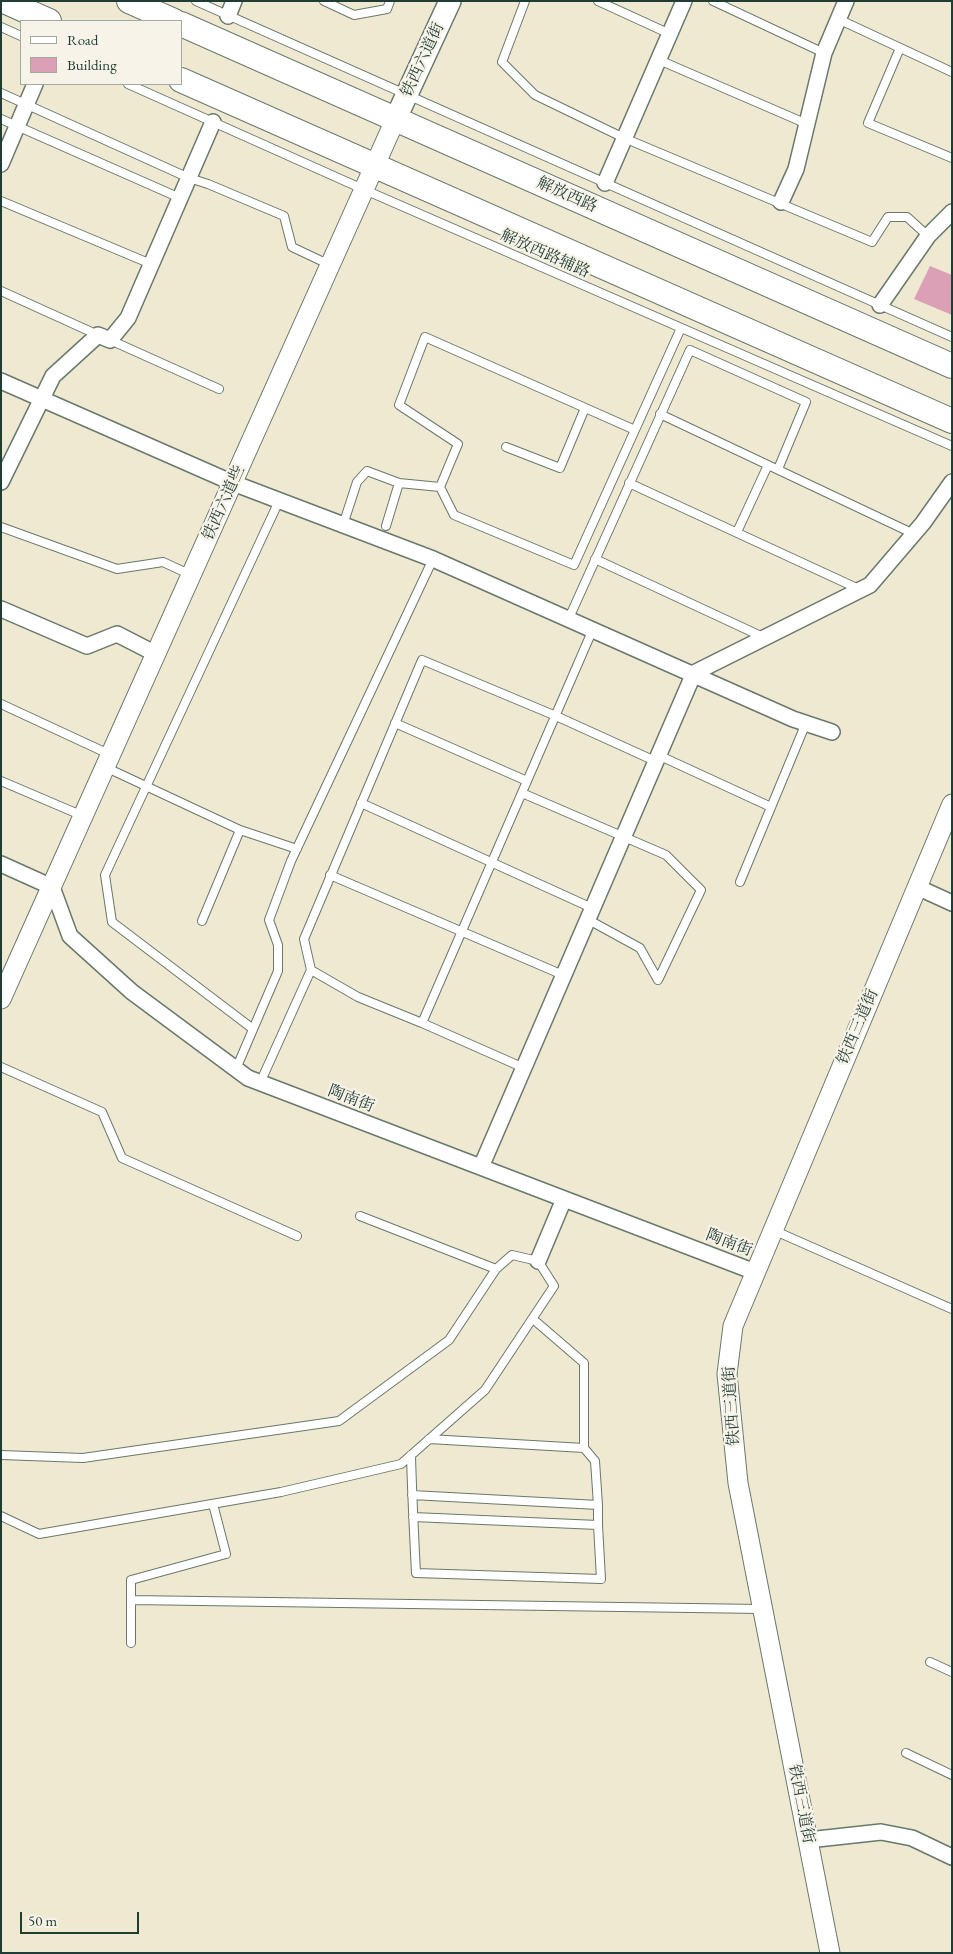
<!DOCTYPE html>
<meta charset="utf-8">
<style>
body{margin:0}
#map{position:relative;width:953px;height:1954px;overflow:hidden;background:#efe9d2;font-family:"EB Garamond",serif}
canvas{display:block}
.frame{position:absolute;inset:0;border:2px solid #1f3d34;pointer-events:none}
.legend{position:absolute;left:20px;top:20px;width:162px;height:65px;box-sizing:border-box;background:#f7f3e8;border:1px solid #a1aaa0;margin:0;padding:6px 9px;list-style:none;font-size:15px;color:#1f3d34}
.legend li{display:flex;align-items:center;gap:10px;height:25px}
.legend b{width:25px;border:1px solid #a1aaa0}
.scale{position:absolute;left:20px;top:1912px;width:119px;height:22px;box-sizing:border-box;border:2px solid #1f3d34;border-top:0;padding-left:6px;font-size:15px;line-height:18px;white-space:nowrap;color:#1f3d34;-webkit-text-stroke:4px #f7f3e8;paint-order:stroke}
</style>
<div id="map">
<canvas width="953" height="1954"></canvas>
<div class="frame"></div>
<ul class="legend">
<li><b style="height:6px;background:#fff"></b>Road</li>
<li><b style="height:14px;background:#dca0b6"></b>Building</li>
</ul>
<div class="scale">50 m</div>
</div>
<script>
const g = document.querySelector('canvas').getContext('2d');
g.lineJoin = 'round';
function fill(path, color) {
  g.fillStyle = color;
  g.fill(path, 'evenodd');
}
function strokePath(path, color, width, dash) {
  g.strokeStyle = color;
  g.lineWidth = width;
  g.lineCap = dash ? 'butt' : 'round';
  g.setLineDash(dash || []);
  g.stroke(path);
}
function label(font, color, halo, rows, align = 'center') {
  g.font = font + ' "EB Garamond","Noto Serif SC",serif';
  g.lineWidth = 4.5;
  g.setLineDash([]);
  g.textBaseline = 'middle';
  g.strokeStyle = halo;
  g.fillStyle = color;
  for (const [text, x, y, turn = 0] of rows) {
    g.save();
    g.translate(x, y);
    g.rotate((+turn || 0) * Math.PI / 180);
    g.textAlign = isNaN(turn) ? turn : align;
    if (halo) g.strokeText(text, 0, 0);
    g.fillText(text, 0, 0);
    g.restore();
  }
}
const building = new Path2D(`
 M930,266L952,275V315L914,299Z`);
const service = new Path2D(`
 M196,1L952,337
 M324,1L354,15L387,9L390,1
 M525,1L502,62L535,95L624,138L872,242L888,217H907L928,236
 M598,1L670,34
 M713,1L824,53
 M838,19L952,72
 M1,27L21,36
 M900,48L868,123L952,158
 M659,60L807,124
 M128,84L365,190L952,446
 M1,93L189,178L208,184L284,216L292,247L330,265
 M1,119L180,198
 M1,201L151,264
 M1,291L98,335
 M110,340L219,389
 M660,414L914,534
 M635,430L425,337L399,405L458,444L440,487L454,515L574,565L681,328
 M506,447L560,468L585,408
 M629,483L861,590
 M343,525L357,482L367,471L399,483L440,487
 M386,526L399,483
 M1,527L117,569L163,562L191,575
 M737,532L768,465
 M595,559L763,637
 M569,618L690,350L806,402L778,469
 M1,704L111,755
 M395,723L527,781
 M658,755L771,807
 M105,767L240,830
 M1,781L83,816
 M522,793L666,855L701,890L658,980
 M361,803L592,908
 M330,875L563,975
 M740,882L806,723
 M587,919L640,948L658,980
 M202,921L240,830L297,849
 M311,970L358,997L422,1023L524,1068
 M422,1023L593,629
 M253,1029L112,922L105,875L279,501
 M1,1067L102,1112L122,1158L297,1236
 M236,1069L278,971V945L269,920L291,861L433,559
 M260,1083L311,970L304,939L422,660L556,716L655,761
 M360,1216L496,1269
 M773,1230L952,1309
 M429,1439L584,1448
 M1,1455L83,1458L339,1421L449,1340L496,1269L512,1255L538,1261L554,1286L485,1390L401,1464L281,1492L39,1534L1,1516
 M411,1455C412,1495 414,1534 416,1573L601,1579L598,1525L413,1517
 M412,1495L598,1505L595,1461L584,1448V1363L533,1319
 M598,1505V1525
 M131,1600L761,1609
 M131,1643V1580L226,1554L213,1504
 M930,1662L952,1672
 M906,1753L952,1775`);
const minor = new Path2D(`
 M228,16L234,1
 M1,164L35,84
 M605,183L684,1
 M781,202L796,169L824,53L846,1
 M880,305L928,236L952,212
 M1,381L233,483L433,559L793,719L832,732
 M1,482L53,376L98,335L110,340L128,318L213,122
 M1,609L87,646L117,634L156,654
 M1,864L52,887L70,936L132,992L248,1078L755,1272
 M917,887L952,903
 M481,1167L694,673L870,585L923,523L952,482
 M538,1261L564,1199
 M808,1840L881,1832L912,1838L952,1857`);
const tertiary = new Path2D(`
 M1,999L396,118
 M830,1953L738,1483L727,1374L733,1326L952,804`);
const secondary = new Path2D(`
 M396,118L450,1`);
const trunk = new Path2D(`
 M4,1L49,21
 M129,1L174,21
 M181,24L952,366
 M181,80L952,421`);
const streetNames = [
 ["铁西六道街",423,60,-65],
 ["解放西路",567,195,24],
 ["解放西路辅路",545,254,24],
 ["铁西六道些",224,503,-66],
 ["铁西三道街",858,1027,-67],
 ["陶南街",351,1099,21],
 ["陶南街",729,1243,21],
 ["铁西三道街",732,1406,-94],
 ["铁西三道街",801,1804,79]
];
fill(building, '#dca0b6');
strokePath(service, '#68796b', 10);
strokePath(minor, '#68796b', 18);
strokePath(tertiary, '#68796b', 21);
strokePath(secondary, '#68796b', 24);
strokePath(trunk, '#68796b', 26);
strokePath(service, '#fff', 8);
strokePath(minor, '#fff', 15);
strokePath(tertiary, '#fff', 19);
strokePath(secondary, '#fff', 21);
strokePath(trunk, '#fff', 24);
label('16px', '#1f3d34', '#f7f3e8', streetNames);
</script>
